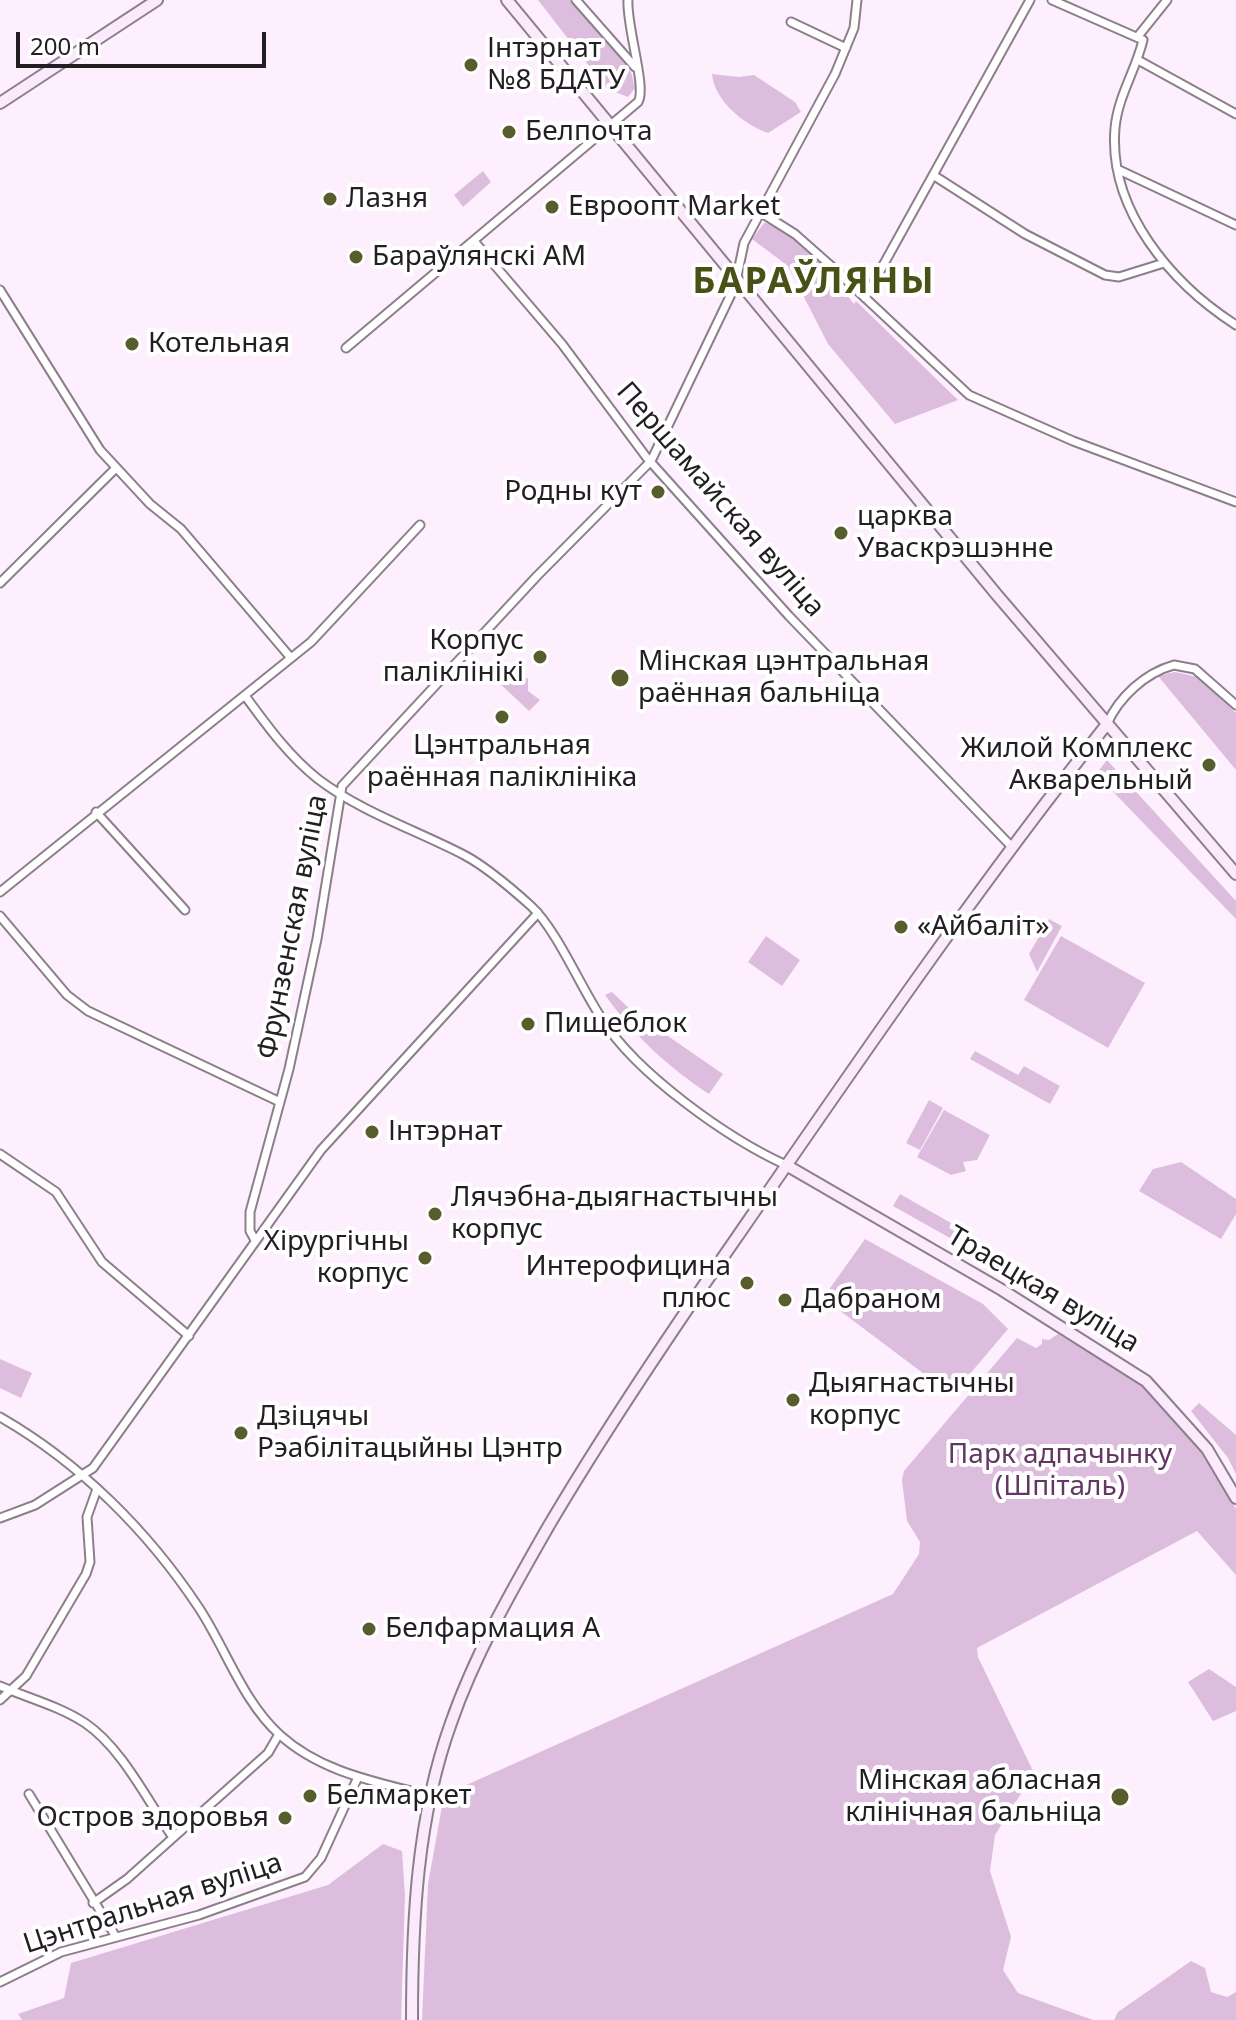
<!DOCTYPE html>
<meta charset="utf-8">
<style>
body{margin:0}
#map{position:relative;width:1236px;height:2020px;overflow:hidden;background:#feeffe;font-family:"Noto Sans",sans-serif}
canvas{display:block}
.scale{position:absolute;left:16px;top:32px;width:250px;height:36px;box-sizing:border-box;border:4px solid #231e23;border-top:0;padding-left:10px;font-size:24px;line-height:28px;white-space:nowrap;color:#231e23;-webkit-text-stroke:6px #fff;paint-order:stroke}
</style>
<div id="map">
<canvas width="1236" height="2020"></canvas>
<div class="scale">200 m</div>
</div>
<script>
const g = document.querySelector('canvas').getContext('2d');
g.lineJoin = 'round';
function fill(path, color) {
  g.fillStyle = color;
  g.fill(path, 'evenodd');
}
function strokePath(path, color, width, dash) {
  g.strokeStyle = color;
  g.lineWidth = width;
  g.lineCap = dash ? 'butt' : 'round';
  g.setLineDash(dash || []);
  g.stroke(path);
}
function label(font, color, halo, rows, align = 'center') {
  g.font = font + ' "Noto Sans",sans-serif';
  g.lineWidth = 8;
  g.setLineDash([]);
  g.textBaseline = 'middle';
  g.strokeStyle = halo;
  g.fillStyle = color;
  for (const [text, x, y, turn = 0] of rows) {
    g.save();
    g.translate(x, y);
    g.rotate((+turn || 0) * Math.PI / 180);
    g.textAlign = isNaN(turn) ? turn : align;
    if (halo) g.strokeText(text, 0, 0);
    g.fillText(text, 0, 0);
    g.restore();
  }
}
const green = new Path2D(`
 M538,0H576L631,72L635,88L628,97L607,89Z
 M712,74L739,77L754,75L795,102L801,112L768,133C744,125 714,100 712,74Z
 M483,171L491,182L463,207L454,195Z
 M764,223C795,224 837,281 854,304L856,301L958,400L895,424L828,344L788,266L752,239Z
 M1175,672L1198,677L1236,713V770L1158,676Z
 M521,674L528,679V691L540,700L529,711L495,679Z
 M1107,760L1236,901V919L1096,774Z
 M1049,919L1062,926L1037,972L1029,954Z
 M766,936L800,960L782,986L748,962Z
 M1061,936L1145,983L1108,1048L1024,1000Z
 M612,992L633,1012L723,1074L709,1094C668,1067 634,1036 605,995Z
 M975,1051L1018,1075L1024,1066L1060,1086L1050,1104L970,1059Z
 M929,1100L943,1108L920,1150L906,1143Z
 M944,1110L990,1135L977,1160L963,1162L966,1171L951,1175L917,1157Z
 M1181,1162L1236,1199V1214L1221,1239L1139,1191L1153,1169Z
 M900,1194L951,1223L949,1228L977,1244L973,1251L893,1206Z
 M865,1239L983,1304L1008,1329L952,1395L823,1298Z
 M1058,1334L1143,1385L1177,1418L1203,1453L1236,1509V1575L1197,1531L977,1648L978,1657L1034,1773L995,1835L990,1871L1011,1937L1003,1970L1018,1993L1093,2020H422L428,1884L444,1795L893,1594L919,1554L920,1542L907,1521L902,1480L904,1471L1017,1338L1036,1348L1042,1344V1339L1049,1340Z
 M0,1359L32,1373L21,1398L0,1388Z
 M1199,1403L1236,1435V1474L1228,1458L1191,1411Z
 M1209,1669L1236,1687V1711L1213,1721L1188,1682Z
 M383,1844L402,1851L405,1896L401,2020H22L18,2014L64,1998L71,1963L328,1885Z
 M1191,1961L1205,1968L1211,1992L1227,1997L1236,1992V2020H1114L1118,2012Z`);
const street = new Path2D(`
 M576,0L635,67
 M1052,0L1143,40C1136,70 1118,96 1115,128C1108,210 1172,284 1236,325
 M791,22L846,48
 M1139,35L1167,0
 M1138,60L1236,114
 M1119,170L1236,225
 M933,175L1025,234L1105,275L1119,277L1164,263
 M760,212L795,234L829,264L969,395L1073,441L1236,502
 M474,241L562,344L647,458L789,616L1011,846
 M0,290L100,450L150,504L181,529L291,658
 M865,298L1030,0
 M346,348L638,102C647,88 626,25 628,0
 M0,583L116,468
 M246,697C268,727 289,756 318,779C361,812 416,830 464,855C487,867 511,888 531,906C557,930 581,988 602,1019C637,1074 727,1138 786,1165
 M1107,724C1119,697 1145,673 1174,665L1195,669L1236,705
 M96,812L185,910
 M0,892L311,642L420,525
 M0,916L67,995L88,1011L280,1102
 M0,1154L56,1192L102,1262L189,1336
 M255,1240L250,1231V1212L289,1069L317,939L342,786L537,576L651,461L735,286L744,243L835,74L854,28L857,0
 M0,1417C80,1463 148,1531 199,1608C226,1649 243,1702 280,1735C322,1773 378,1782 430,1796
 M0,1518L35,1505L93,1468L321,1150L538,913
 M0,1686C28,1698 59,1706 85,1723C122,1748 147,1800 172,1836
 M0,1700L26,1676L86,1574L90,1562L87,1517L97,1489
 M29,1794L116,1937
 M93,1903L127,1879L268,1753L279,1734
 M0,1982L61,1952L199,1915L305,1877L321,1858L358,1777`);
const secondary = new Path2D(`
 M507,0L997,595L1236,874
 M0,103L157,0
 M786,1165L1002,1290L1146,1381L1207,1449L1236,1498
 M412,2020C412,1921 417,1817 451,1723C475,1654 512,1590 548,1527C607,1427 671,1332 737,1237C857,1063 976,889 1107,724`);
const markers = [
 [471,65,8,"#575d2c"],
 [509,132,8,"#575d2c"],
 [330,199,8,"#575d2c"],
 [552,207,8,"#575d2c"],
 [356,257,8,"#575d2c"],
 [132,344,8,"#575d2c"],
 [658,492,8,"#575d2c"],
 [841,533,8,"#575d2c"],
 [540,657,8,"#575d2c"],
 [620,678,10,"#575d2c"],
 [502,717,8,"#575d2c"],
 [1209,765,8,"#575d2c"],
 [901,927,8,"#575d2c"],
 [528,1024,8,"#575d2c"],
 [372,1132,8,"#575d2c"],
 [435,1214,8,"#575d2c"],
 [425,1258,8,"#575d2c"],
 [747,1283,8,"#575d2c"],
 [785,1300,8,"#575d2c"],
 [793,1400,8,"#575d2c"],
 [241,1433,8,"#575d2c"],
 [369,1629,8,"#575d2c"],
 [310,1796,8,"#575d2c"],
 [1120,1797,10,"#575d2c"],
 [285,1818,8,"#575d2c"]
];
const poiNames = [
 ["Інтэрнат",487,49],
 ["№8 БДАТУ",487,81],
 ["Белпочта",525,132],
 ["Лазня",346,199],
 ["Евроопт Market",568,207],
 ["Бараўлянскі АМ",372,257],
 ["Котельная",148,344],
 ["Родны кут",642,492,"right"],
 ["царква",857,517],
 ["Уваскрэшэнне",857,549],
 ["Корпус",524,641,"right"],
 ["паліклінікі",524,673,"right"],
 ["Мінская цэнтральная",638,662],
 ["раённая бальніца",638,694],
 ["Цэнтральная",502,746,"center"],
 ["раённая паліклініка",502,778,"center"],
 ["Жилой Комплекс",1193,749,"right"],
 ["Акварельный",1193,781,"right"],
 ["«Айбаліт»",917,927],
 ["Пищеблок",544,1024],
 ["Інтэрнат",388,1132],
 ["Лячэбна-дыягнастычны",451,1198],
 ["корпус",451,1230],
 ["Хірургічны",409,1242,"right"],
 ["корпус",409,1274,"right"],
 ["Интерофицина",731,1267,"right"],
 ["плюс",731,1299,"right"],
 ["Дабраном",801,1300],
 ["Дыягнастычны",809,1384],
 ["корпус",809,1416],
 ["Дзіцячы",257,1417],
 ["Рэабілітацыйны Цэнтр",257,1449],
 ["Белфармация А",385,1629],
 ["Мінская абласная",1102,1781,"right"],
 ["клінічная бальніца",1102,1813,"right"],
 ["Белмаркет",326,1796],
 ["Остров здоровья",269,1818,"right"]
];
const streetNames = [
 ["Першамайская вуліца",720,500,49],
 ["Фрунзенская вуліца",293,927,-79],
 ["Траецкая вуліца",1043,1290,31],
 ["Цэнтральная вуліца",153,1904,-18]
];
const parkNames = [
 ["Парк адпачынку",1060,1455],
 ["(Шпіталь)",1060,1487]
];
const districtNames = [
 ["БАРАЎЛЯНЫ",814,283]
];
fill(green, '#ddbdde');
strokePath(street, '#8c7f8c', 11);
strokePath(secondary, '#8c7f8c', 14);
strokePath(street, '#fff', 7);
strokePath(secondary, '#faeafb', 10);
for (const [x, y, r, color] of markers) {
  const dot = new Path2D();
  dot.arc(x, y, r, 0, 2 * Math.PI);
  g.fillStyle = color;
  g.fill(dot);
  strokePath(dot, '#fff', 3);
}
label('28px', '#231e23', '#fff', poiNames, 'left');
label('28px', '#231e23', '#fff', streetNames);
label('28px', '#623764', '#fff', parkNames);
g.letterSpacing = '2px';
label('bold 36px', '#4a5117', '#fff', districtNames);
g.letterSpacing = '0px';
</script>
